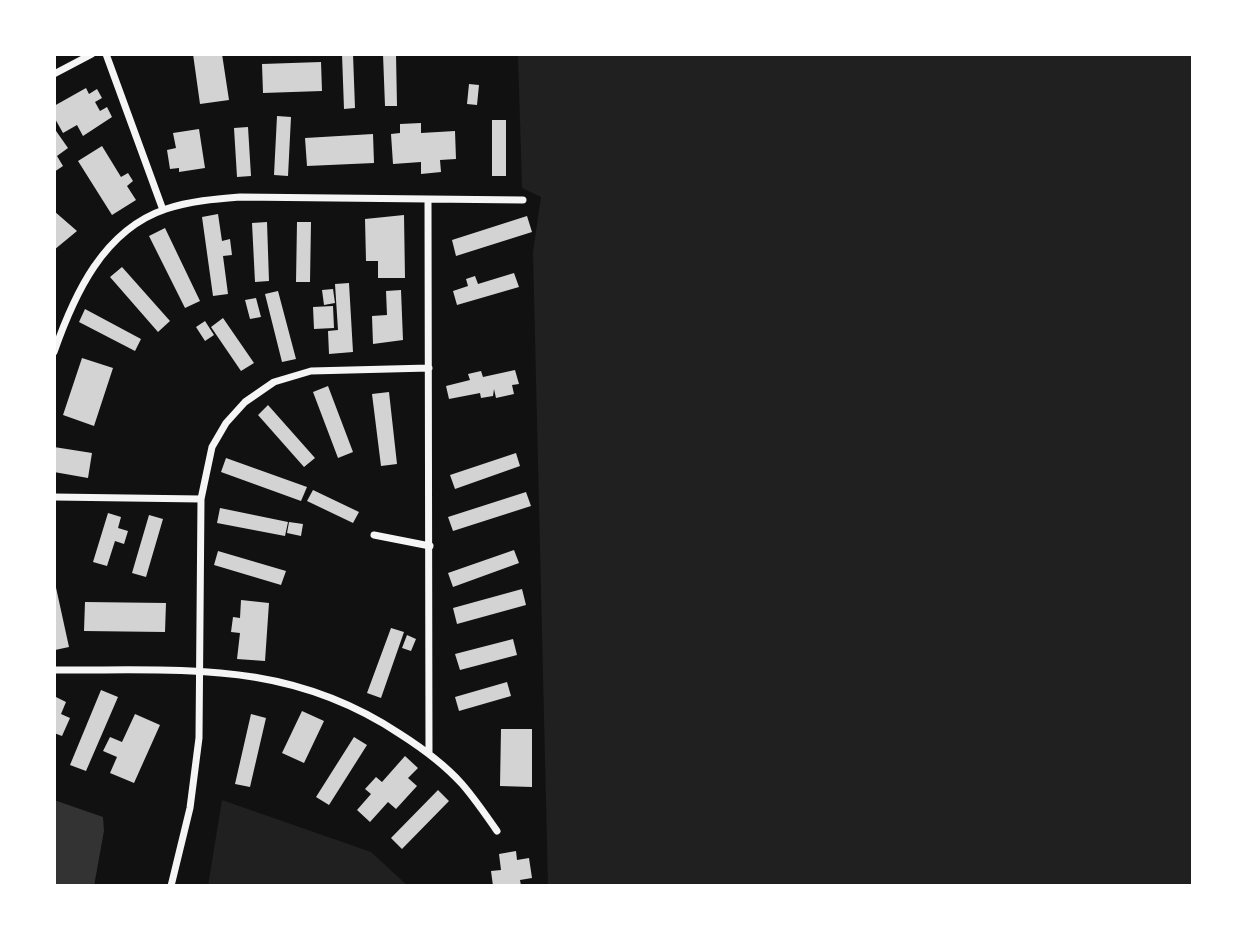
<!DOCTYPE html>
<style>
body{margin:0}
#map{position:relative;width:1247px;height:940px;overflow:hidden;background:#111;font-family:"IBM Plex Sans",sans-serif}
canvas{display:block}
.frame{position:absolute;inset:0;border:56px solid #fff;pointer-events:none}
</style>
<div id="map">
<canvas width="1247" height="940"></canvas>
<div class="frame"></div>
</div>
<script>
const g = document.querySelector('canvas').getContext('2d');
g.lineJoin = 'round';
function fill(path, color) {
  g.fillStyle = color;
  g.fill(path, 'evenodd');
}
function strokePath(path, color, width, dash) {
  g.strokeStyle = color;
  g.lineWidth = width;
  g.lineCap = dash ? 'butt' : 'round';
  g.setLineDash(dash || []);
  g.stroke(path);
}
const green = new Path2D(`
 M518,54H1193V886H548L533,252L541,197L522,188Z
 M222,800L371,852L408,886H208Z`);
const water = new Path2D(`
 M54,800L103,817L104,831L94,886H54Z`);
const building = new Path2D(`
 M193,54H222L229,100L200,104Z
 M342,54H353L355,108L344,109Z
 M383,54H396L397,106H385Z
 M321,62L322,91L263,93L262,64Z
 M469,84L479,85L477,105L467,104Z
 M86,88L89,94L97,89L102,98L95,102L100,111L107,107L112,117L83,136L77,125L63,133L54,117V106Z
 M277,116L291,117L288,176L274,175Z
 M492,120H506V176H492Z
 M421,123V133L455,131L456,159L440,160L441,172L421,174V162L393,164L391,134L400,133V124Z
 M248,127L251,176L237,177L234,128Z
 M54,128L68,148L57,156L63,166L54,172Z
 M199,129L205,168L179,172V168L170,169L167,150L176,148L173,133Z
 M373,134L374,163L307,166L305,138Z
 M102,146L121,177L128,173L133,181L127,186L136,200L112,215L78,161Z
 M54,211L77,231L54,250Z
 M218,214L222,241L230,239L232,255L223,256L228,294L213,296L202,217Z
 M404,215L405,278H378V261H366L365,219Z
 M527,216L532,232L456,256L452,240Z
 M267,222L269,281L255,282L252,223Z
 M297,222H311L310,282H296Z
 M165,228L200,301L185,308L149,236Z
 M122,267L170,321L158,332L110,277Z
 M514,273L519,287L457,305L453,291L468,286L466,279L475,276L478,284Z
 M349,283L353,352L329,354L328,331L338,330L335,284Z
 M333,289L335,303L324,305L322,290Z
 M401,290L403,340L373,344L372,316L387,315L386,291Z
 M278,291L296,359L282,362L265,294Z
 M256,298L261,317L250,319L245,300Z
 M333,306L334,328L314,329L313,307Z
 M85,309L141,339L135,351L79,322Z
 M223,318L254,363L241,371L211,327Z
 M205,321L214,335L205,341L196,327Z
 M82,358L113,368L94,426L63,415Z
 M515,370L519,384L512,385L514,394L496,398L494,389L493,396L481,398L480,393L449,399L446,386L470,380L468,374L481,371L483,377Z
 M328,386L353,452L338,458L313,392Z
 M389,392L397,464L381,466L372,394Z
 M268,405L315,458L304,467L258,415Z
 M54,447L92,453L88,478L54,472Z
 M516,453L520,466L455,489L450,475Z
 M226,458L307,487L301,501L221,472Z
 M313,490L359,512L353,523L307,501Z
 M526,492L531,506L453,531L448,517Z
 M220,508L288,522L285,536L217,523Z
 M108,513L121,517L118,528L128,531L124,544L115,541L107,566L93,562Z
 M149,515L163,519L146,577L132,573Z
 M289,522L303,524L301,536L287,533Z
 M514,550L519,563L453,587L448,573Z
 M218,551L286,571L281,585L214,565Z
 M55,583L69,647L55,650L54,644Z
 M522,589L526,605L457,624L453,608Z
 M241,600L269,603L265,661L237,659L240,633L231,632L233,617L240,618Z
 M85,602L166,603L165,632L84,631Z
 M391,628L404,632L381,698L367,693Z
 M407,635L416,639L411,651L402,648Z
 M513,639L517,655L460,670L455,654Z
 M507,682L511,696L459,711L455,697Z
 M101,690L118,697L86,771L70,765Z
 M54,696L66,702L61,714L70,718L62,736L54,733Z
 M302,711L324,721L304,763L282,753Z
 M135,714L160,725L134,783L110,773L117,757L103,751L110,737L122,742Z
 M251,714L266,718L250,787L235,784Z
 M501,729H532V787L500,786Z
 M354,737L367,745L329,805L316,797Z
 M405,756L418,768L408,778L417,786L396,809L388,802L370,822L357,810L371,794L365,789L376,777L382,782Z
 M438,790L449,801L402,849L391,838Z
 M516,851L517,860L529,858L532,878L520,880L521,886H493L491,871L501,870L499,854Z`);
const minor = new Path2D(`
 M106,54L163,210
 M54,74L92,54
 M428,200L429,753
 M54,352C74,295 103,230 166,209C190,201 215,199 240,197L523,200
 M54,497L201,499
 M374,535L430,546
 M54,670C183,671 287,659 400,734C422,748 444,764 462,784C475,799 486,815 497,831
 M171,886L190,808L199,738L201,499L212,447L226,423L245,402L274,382L311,371L429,368`);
fill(green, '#202020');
fill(water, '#333');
fill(building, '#d3d3d3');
strokePath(minor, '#f5f5f5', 7);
</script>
